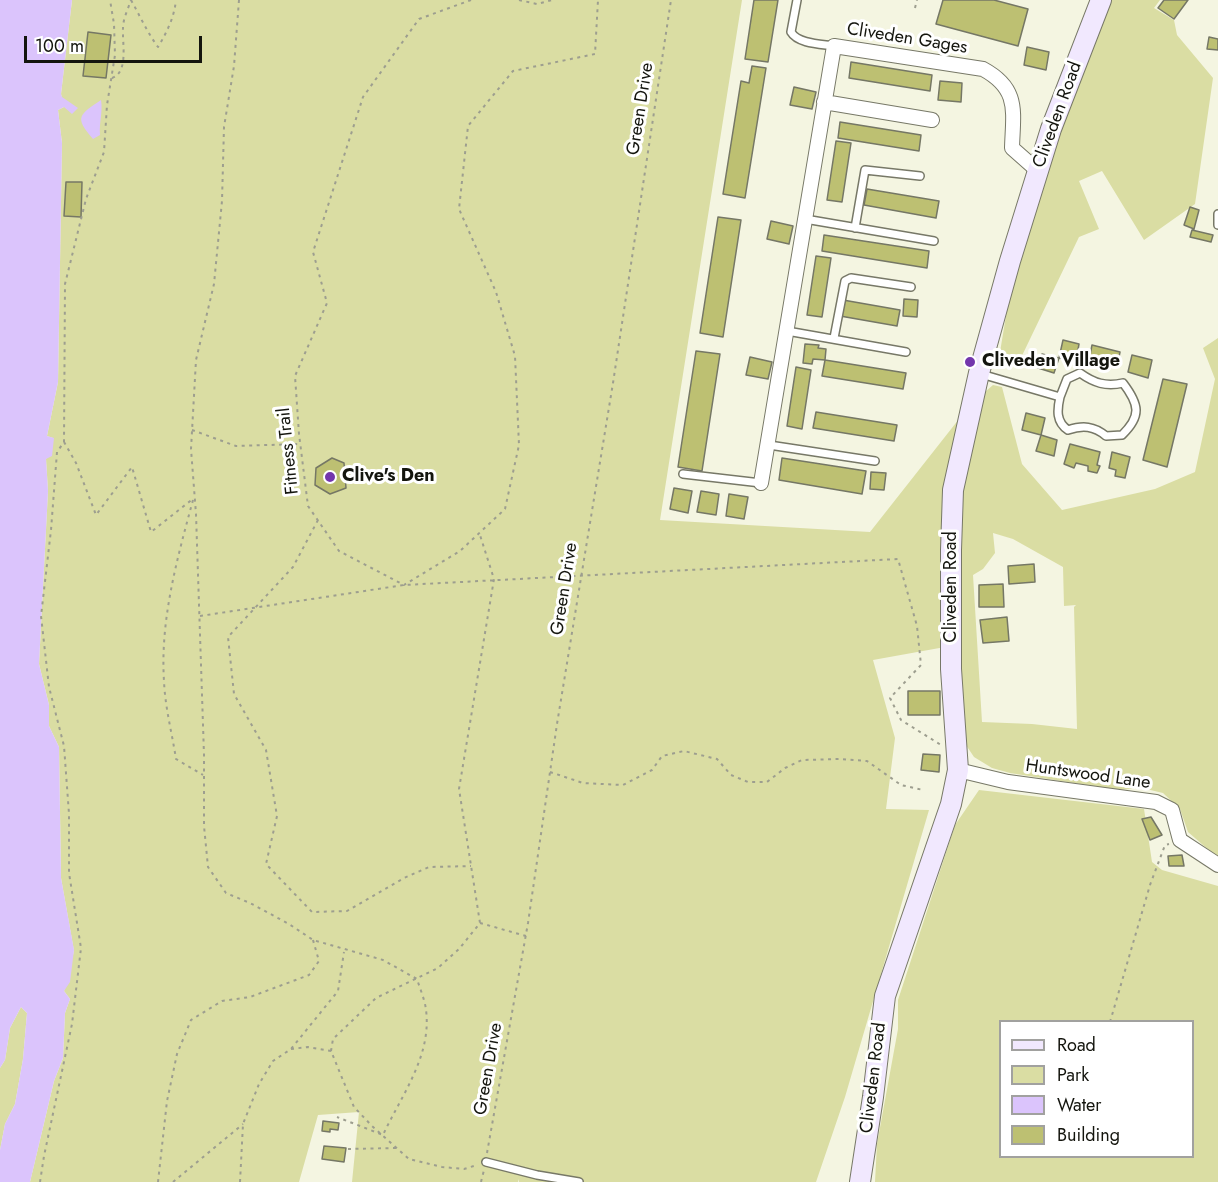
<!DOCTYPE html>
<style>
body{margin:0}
#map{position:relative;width:1218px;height:1182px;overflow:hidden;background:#f4f5e1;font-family:Jost,sans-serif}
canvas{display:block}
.legend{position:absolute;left:999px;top:1020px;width:195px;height:138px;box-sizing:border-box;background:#fff;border:2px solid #a1a19f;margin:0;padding:8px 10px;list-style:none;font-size:18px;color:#14150e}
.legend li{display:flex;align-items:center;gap:12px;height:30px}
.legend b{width:30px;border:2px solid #a1a19f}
.scale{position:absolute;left:24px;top:36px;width:178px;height:27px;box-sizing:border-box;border:3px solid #14150e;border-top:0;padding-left:8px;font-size:18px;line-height:21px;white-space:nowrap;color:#14150e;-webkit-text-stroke:4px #fff;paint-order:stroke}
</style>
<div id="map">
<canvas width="1218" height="1182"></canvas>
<ul class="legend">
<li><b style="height:8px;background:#f1e8fe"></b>Road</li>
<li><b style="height:16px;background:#dadda3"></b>Park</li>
<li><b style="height:16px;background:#dbc4fc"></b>Water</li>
<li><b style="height:16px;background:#bdc072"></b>Building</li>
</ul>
<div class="scale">100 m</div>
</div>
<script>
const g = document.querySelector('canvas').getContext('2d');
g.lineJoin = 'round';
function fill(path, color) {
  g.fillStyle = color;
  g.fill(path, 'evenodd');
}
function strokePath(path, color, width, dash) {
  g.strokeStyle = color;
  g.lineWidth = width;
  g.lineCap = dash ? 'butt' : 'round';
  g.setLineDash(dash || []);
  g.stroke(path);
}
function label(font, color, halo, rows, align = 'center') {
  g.font = font + ' Jost,sans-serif';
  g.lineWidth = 6;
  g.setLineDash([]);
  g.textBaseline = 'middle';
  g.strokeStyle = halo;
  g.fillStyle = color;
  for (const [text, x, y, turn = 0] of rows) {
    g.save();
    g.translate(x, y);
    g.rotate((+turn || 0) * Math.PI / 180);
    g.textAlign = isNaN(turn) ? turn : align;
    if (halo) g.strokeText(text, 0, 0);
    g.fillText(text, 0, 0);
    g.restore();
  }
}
const green = new Path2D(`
 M72,0H742L660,520L870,532L959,419L945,647L873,660L895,738L886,809L929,810L845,1097L816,1182H519V1179L518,1182H352L359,1112L318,1115L299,1182H30L54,1081L63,1058L65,1013L70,999L64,991L74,951L61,878L59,747L49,726V705L39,664L48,491L46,459L53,438L47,436L58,382L62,143L58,110L64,107L61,94Z
 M1102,0H1160L1154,8L1174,20L1177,35L1213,78L1195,204L1144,240L1102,171L1079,181L1099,229L1079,237L1018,364L999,358L1033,154L1044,118Z
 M1218,338V858L1188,832L1180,809L1163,793L1142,788L1118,790L1010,773L992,768L974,757L962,739L959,494L985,392L993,385L1002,387L1022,464L1062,510L1155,489L1195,472L1215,379L1203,348ZM993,533L1013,539L1063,567L1064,606L1076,605L1074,607L1077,729L1032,724L982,722L973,575L983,569L995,553Z
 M979,790L1144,809L1152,862L1162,870L1218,886V1182H875L877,1144L898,1029V1000L955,825ZM1000,1022H1192V1156H1000Z
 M21,1007L27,1013L23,1059L15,1104L5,1124L0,1150V1068L5,1060L10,1028Z`);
const water = new Path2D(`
 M0,0H72L61,94L62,97L78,108L72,114L64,107L58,110L62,143L58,382L47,436L54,438L52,456L46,459L48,491L39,664L49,705V726L59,747L61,878L74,950L70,982L64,991L70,999L65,1013L63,1058L54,1081L30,1182H0V1150L5,1124L15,1104L23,1059L27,1013L21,1007L10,1028L5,1060L0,1068Z
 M101,100C103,112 99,122 100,135L93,139C74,117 79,115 101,100Z`);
const building = new Path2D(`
 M754,0H778L768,62L745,59Z
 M943,0H994L1028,9L1018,46L936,24Z
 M1164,0H1188L1174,19L1158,8Z
 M88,32L111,35L106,78L83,76Z
 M1209,37L1218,39V50L1207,49Z
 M1027,47L1049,52L1046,70L1024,65Z
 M851,62L932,75L930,91L849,78Z
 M752,66L766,68L745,198L723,194L741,81L749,83Z
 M940,81L962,83L961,102L938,100Z
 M794,87L816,92L812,109L790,105Z
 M840,122L921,135L919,151L838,138Z
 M836,141L851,143L842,202L827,200Z
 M66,182H82L81,217L64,216Z
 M867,189L939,201L936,218L864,205Z
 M1190,207L1199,210L1194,229L1184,225Z
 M718,217L741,220L723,337L700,333Z
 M771,221L793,226L789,244L767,239Z
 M1192,230L1213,235L1211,242L1190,237Z
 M824,235L929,251L927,268L822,251Z
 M816,256L831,258L822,317L807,315Z
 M904,299L918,300L917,317L903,316Z
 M843,300L900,310L897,326L840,316Z
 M1063,340L1079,344L1076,361L1059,358Z
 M805,344L819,345L818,348L826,349L825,360L813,359L812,364L803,363Z
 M1092,345L1120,352L1117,367L1089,361Z
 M696,351L720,354L702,471L678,467Z
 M1042,354L1059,358L1054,373L1038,368Z
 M1132,355L1152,360L1148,378L1128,372Z
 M750,357L772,362L768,379L746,375Z
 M825,360L906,373L903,389L822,376Z
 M796,367L811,370L802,429L787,426Z
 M1163,379L1187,384L1167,467L1143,460Z
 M816,412L897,425L894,441L813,428Z
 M1026,413L1045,418L1041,435L1022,430Z
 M1041,435L1057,440L1054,456L1036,451Z
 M1070,444L1100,452L1097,465L1100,466L1097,473L1088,471V466L1076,463L1074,468L1064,464Z
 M1112,452L1130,457L1125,478L1115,476L1116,470L1109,468Z
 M332,458L344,463L346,488L330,494L315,485L316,468Z
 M782,458L866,471L862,494L779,480Z
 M871,472L886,473L884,490L870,489Z
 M674,488L692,491L688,513L670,509Z
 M701,491L719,494L716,515L697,512Z
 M729,494L748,497L744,519L726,516Z
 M1034,564L1035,582L1009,584L1008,566Z
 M1003,584L1004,607H979V585Z
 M1007,617L1009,641L983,643L980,620Z
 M908,691H940V715H908Z
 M923,754L940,755L939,772L921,770Z
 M1151,817L1162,835L1150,840L1142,819Z
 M1182,855L1184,866H1169L1168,856Z
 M323,1121L339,1123L338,1130L330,1129V1132L322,1131Z
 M324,1146L346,1148L344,1162L322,1159Z`);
const path = new Path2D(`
 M131,0C140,16 147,32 158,47C167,32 174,18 176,0
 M239,0L234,66L224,127L222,201L214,284L196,360L191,449L196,514L204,755V826L208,867L226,893L250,903L289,924L313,940L383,960L417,979C420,989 425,1000 426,1010C432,1056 401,1096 383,1135L337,1117
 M471,0L419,19L363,97L313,252L327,303L295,376L299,434L308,506L339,551L404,585L460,551L505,509L519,445L515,356L496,292L459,209L468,126L513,71L595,54L598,0
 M519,0L537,4L552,0
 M915,8L917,0
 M112,78C129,72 122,43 123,28C123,19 128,9 131,0
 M192,430L236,446L300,444
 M64,442L76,463L96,515L132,467L151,532L194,498
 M193,500C177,559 160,620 164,681C165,707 172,733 176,759L203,775
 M318,520L293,567L228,637L234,694L266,750L277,816L266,864L312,912L347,911L404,878L429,867L471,866
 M200,616L404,585L898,559L917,626L921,665L890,698L901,720L941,745
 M550,772L583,783L623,785L652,770L662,756L684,751L717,759L731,775L748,782H767L785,768L802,760L840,759L867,761L901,785L923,790
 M480,923L526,936
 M1110,1022L1150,885L1165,845L1169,844
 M291,1049L308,1047L331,1051L354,1107L372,1126L409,1159L442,1167L464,1169L477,1165
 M331,1051L333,1039L376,998L438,968L459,949L480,923L459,789L494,579L479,532
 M348,1149L396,1148
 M487,1153L528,923L557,724L613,383L671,0
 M40,1182L44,1156L72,1024L81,948L69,873V814L64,746L49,687L41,616L51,530L57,452L64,442L65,284L86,199L104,152L107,105L115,55L114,24L110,0
 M158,1182L167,1101L177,1054L191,1020L222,1001L250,997L309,975L319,961L313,940
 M173,1182L243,1124
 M240,1182L243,1124L259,1084L273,1061L291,1049L338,991L344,952
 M481,1182L484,1170`);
const lane = new Path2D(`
 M797,0L791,32C798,44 822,44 834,46
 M1218,214V225
 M805,219L934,241
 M855,228L865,170L920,176
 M787,331L906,352
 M834,338L845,281L851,278L911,287
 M981,374L1060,397L1067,379L1080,373C1094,383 1106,387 1123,383C1139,404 1142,416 1122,435L1106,436C1094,426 1083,425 1068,430C1056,422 1057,410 1060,397
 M769,445L875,461
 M683,474L761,483
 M486,1162L537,1175L579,1182`);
const street = new Path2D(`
 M824,102L932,120
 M761,483L834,46L983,69C1020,89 1013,112 1012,148L1038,171
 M958,770L1008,782L1156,802L1172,810L1180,840L1218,865`);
const secondary = new Path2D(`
 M860,1182L873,1097L885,996L951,804L958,770L951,669V550L953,490L979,373L1010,261L1051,129L1101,0`);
const markers = [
 [970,362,6,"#7336ac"],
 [330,477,6,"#7336ac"]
];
const streetNames = [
 ["Cliveden Gages",907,39,9],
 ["Green Drive",641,109,-81],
 ["Cliveden Road",1058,115,-70],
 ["Fitness Trail",289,451,-96],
 ["Cliveden Road",952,587,-90],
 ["Green Drive",565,589,-81],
 ["Huntswood Lane",1088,775,8],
 ["Green Drive",489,1069,-80],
 ["Cliveden Road",874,1078,-83]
];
const poiNames = [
 ["Cliveden Village",982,362],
 ["Clive's Den",342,477]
];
fill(green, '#dadda3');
fill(water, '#dbc4fc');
fill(building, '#bdc072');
strokePath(building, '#757765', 1.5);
strokePath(lane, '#777867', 10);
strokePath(street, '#777867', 16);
strokePath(secondary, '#777867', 22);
strokePath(path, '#9d9e8f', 2, [3, 4.5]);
strokePath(lane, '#fff', 7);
strokePath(street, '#fff', 14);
strokePath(secondary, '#f1e8fe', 20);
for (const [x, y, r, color] of markers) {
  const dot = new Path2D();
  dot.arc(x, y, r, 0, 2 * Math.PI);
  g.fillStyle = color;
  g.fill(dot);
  strokePath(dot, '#fff', 2);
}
label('18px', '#14150e', '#fff', streetNames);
label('bold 18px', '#14150e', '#fff', poiNames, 'left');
</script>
